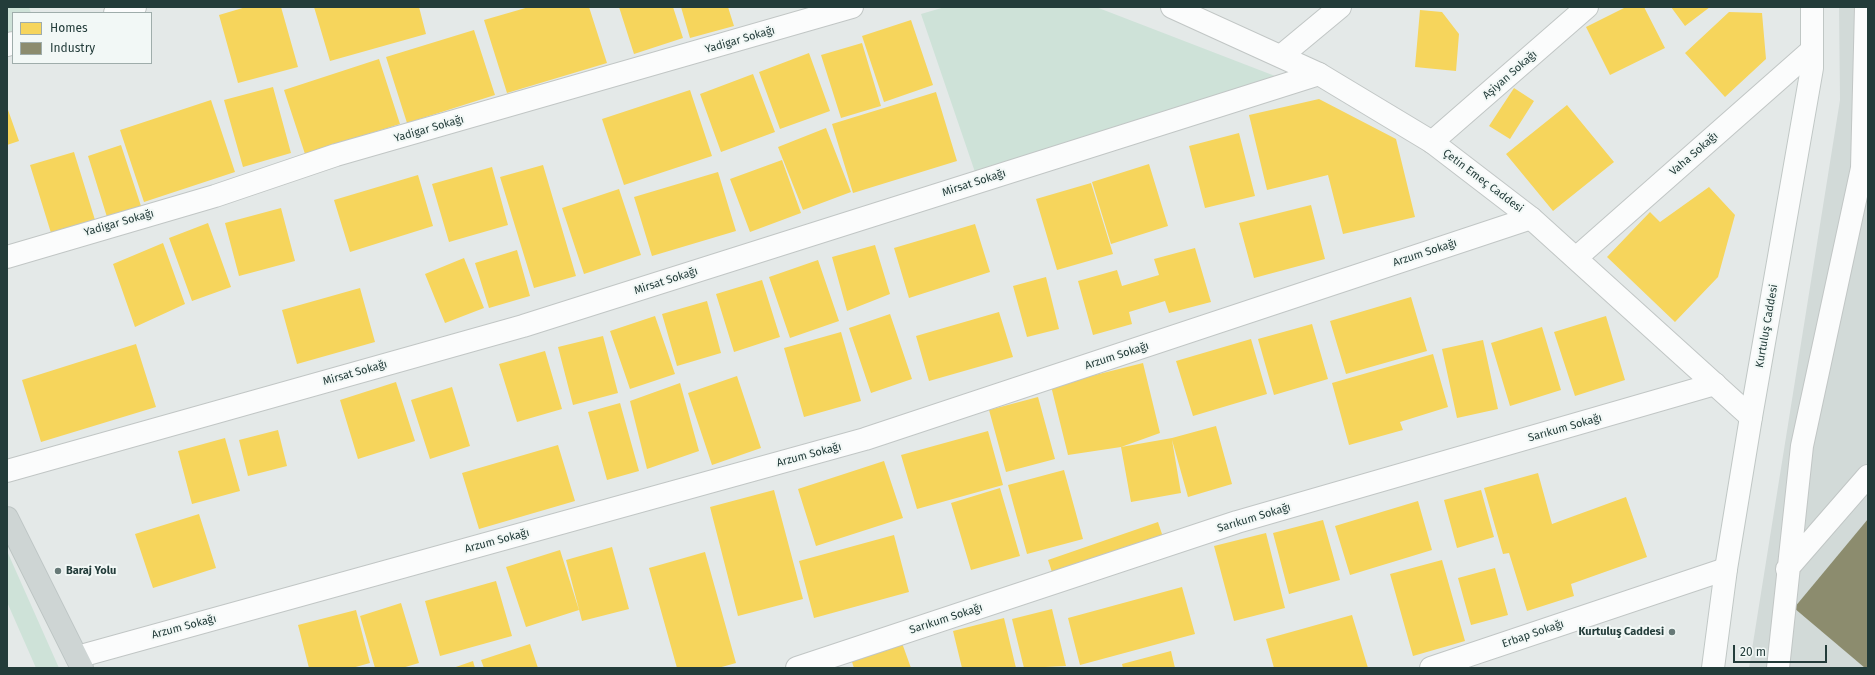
<!DOCTYPE html>
<meta charset="utf-8">
<style>
body{margin:0}
#map{position:relative;width:1875px;height:675px;overflow:hidden;background:#e4e9e8;font-family:"Fira Sans",sans-serif}
canvas{display:block}
.frame{position:absolute;inset:0;border:8px solid #233c3a;pointer-events:none}
.legend{position:absolute;left:12px;top:12px;width:140px;height:52px;box-sizing:border-box;background:#f2f8f6;border:1px solid #9fadab;margin:0;padding:5px 7px;list-style:none;font-size:12px;color:#233c3a}
.legend li{display:flex;align-items:center;gap:8px;height:20px}
.legend b{width:20px;border:1px solid #9fadab}
.scale{position:absolute;left:1733px;top:645px;width:94px;height:18px;box-sizing:border-box;border:2px solid #233c3a;border-top:0;padding-left:5px;font-size:12px;line-height:14px;white-space:nowrap;color:#233c3a;-webkit-text-stroke:3px #f2f8f6;paint-order:stroke}
</style>
<div id="map">
<canvas width="1875" height="675"></canvas>
<div class="frame"></div>
<ul class="legend">
<li><b style="height:11px;background:#f6d55c"></b>Homes</li>
<li><b style="height:11px;background:#8c8c6e"></b>Industry</li>
</ul>
<div class="scale">20 m</div>
</div>
<script>
const g = document.querySelector('canvas').getContext('2d');
g.lineJoin = 'round';
function fill(path, color) {
  g.fillStyle = color;
  g.fill(path, 'evenodd');
}
function strokePath(path, color, width, dash) {
  g.strokeStyle = color;
  g.lineWidth = width;
  g.lineCap = dash ? 'butt' : 'round';
  g.setLineDash(dash || []);
  g.stroke(path);
}
function label(font, color, halo, rows, align = 'center') {
  g.font = font + ' "Fira Sans",sans-serif';
  g.lineWidth = 4;
  g.setLineDash([]);
  g.textBaseline = 'middle';
  g.strokeStyle = halo;
  g.fillStyle = color;
  for (const [text, x, y, turn = 0] of rows) {
    g.save();
    g.translate(x, y);
    g.rotate((+turn || 0) * Math.PI / 180);
    g.textAlign = isNaN(turn) ? turn : align;
    if (halo) g.strokeText(text, 0, 0);
    g.fillText(text, 0, 0);
    g.restore();
  }
}
const built = new Path2D(`
 M1839,7H1868V668H1749L1840,100Z`);
const green = new Path2D(`
 M7,7H29L31,13H13V34L7,36Z
 M945,7H1096L1275,76L976,175L921,14Z
 M7,551L59,668H36L7,602Z`);
const homes = new Path2D(`
 M246,7H281L298,67L238,83L219,15Z
 M314,7H419L426,34L330,61Z
 M529,7H589L607,63L507,93L484,20Z
 M619,7H673L683,38L634,54Z
 M681,7H728L734,26L690,38Z
 M1626,7H1644L1665,48L1610,75L1586,27Z
 M1671,7H1710L1685,26Z
 M1420,10L1442,12L1459,34L1456,71L1415,67Z
 M1729,12L1762,13L1766,59L1725,97L1685,53Z
 M911,20L933,85L884,102L862,36Z
 M474,30L495,95L407,123L386,57Z
 M862,43L881,106L841,118L821,55Z
 M809,53L830,111L780,129L759,72Z
 M379,59L400,124L305,154L284,90Z
 M753,74L775,132L721,152L700,94Z
 M273,87L291,153L243,167L224,100Z
 M1514,88L1534,101L1510,139L1489,126Z
 M690,90L712,156L624,185L602,119Z
 M936,92L957,161L853,193L832,124Z
 M1319,99L1396,139L1415,217L1343,234L1328,175L1267,190L1249,115Z
 M211,100L235,172L144,202L120,130Z
 M1567,105L1614,162L1553,211L1506,154Z
 M7,107L19,141L7,145Z
 M826,128L851,192L803,210L778,147Z
 M1239,133L1255,196L1205,208L1189,146Z
 M121,145L141,206L107,217L88,156Z
 M74,152L95,220L51,233L30,165Z
 M782,160L801,213L750,232L730,179Z
 M1149,164L1168,226L1111,244L1092,182Z
 M543,165L576,276L534,288L500,177Z
 M492,167L508,225L449,242L432,184Z
 M718,172L736,231L652,256L634,197Z
 M418,175L433,226L350,252L334,200Z
 M1091,183L1113,254L1057,270L1036,199Z
 M1709,187L1735,215L1718,277L1675,322L1607,257L1650,212L1660,222Z
 M619,189L641,255L584,274L562,208Z
 M1311,205L1325,259L1254,278L1239,223Z
 M281,208L295,261L239,276L225,223Z
 M208,223L231,287L192,301L169,238Z
 M975,224L990,272L909,298L894,248Z
 M163,243L185,304L135,327L113,264Z
 M875,245L890,294L847,311L832,257Z
 M1195,248L1211,302L1169,313L1165,301L1129,312L1132,324L1093,335L1078,281L1117,270L1122,286L1159,275L1154,259Z
 M517,250L530,296L489,308L475,263Z
 M464,258L484,308L445,323L425,274Z
 M818,260L839,321L790,338L769,277Z
 M1046,277L1059,329L1027,337L1013,286Z
 M762,280L780,337L734,352L716,294Z
 M360,288L375,342L297,364L282,310Z
 M1411,297L1427,351L1346,374L1330,321Z
 M707,301L721,353L677,366L662,314Z
 M999,312L1013,357L929,381L916,336Z
 M890,314L912,379L871,393L849,328Z
 M655,316L675,374L630,389L610,331Z
 M1606,316L1625,380L1575,396L1554,332Z
 M1312,324L1328,379L1274,395L1258,339Z
 M1542,327L1561,390L1510,406L1491,343Z
 M841,332L861,401L804,417L784,348Z
 M603,336L618,393L573,405L558,347Z
 M1251,339L1267,394L1193,416L1176,361Z
 M1483,340L1498,409L1457,418L1442,349Z
 M136,344L156,407L41,442L22,380Z
 M545,351L562,409L517,422L499,364Z
 M1433,354L1448,407L1400,422L1403,430L1349,445L1332,383Z
 M1143,363L1160,433L1121,447L1068,455L1051,386Z
 M737,376L761,448L712,465L688,393Z
 M396,382L415,441L358,459L340,400Z
 M680,383L699,451L647,469L630,401Z
 M452,387L470,446L430,459L411,400Z
 M1038,397L1055,459L1006,472L989,410Z
 M620,403L639,471L607,480L588,412Z
 M1216,426L1232,484L1188,497L1172,440L1181,493L1131,502L1121,447L1172,438Z
 M278,430L287,466L248,476L239,440Z
 M988,431L1003,485L917,509L901,455Z
 M225,438L240,491L192,504L178,451Z
 M558,445L575,501L479,529L462,473Z
 M884,461L903,518L816,546L798,489Z
 M1064,470L1083,539L1027,554L1008,485Z
 M1538,473L1552,524L1626,497L1647,557L1571,584L1574,596L1527,611L1509,553L1503,554L1484,488Z
 M1000,488L1020,556L971,570L951,503Z
 M774,490L803,599L738,616L710,507Z
 M1481,490L1494,537L1457,548L1444,500Z
 M1418,501L1432,550L1350,575L1335,526Z
 M199,514L216,568L153,588L135,534Z
 M1323,520L1340,580L1289,594L1273,533Z
 M1158,522L1164,540L1054,578L1048,560Z
 M1266,533L1285,608L1234,621L1214,546Z
 M894,535L909,592L814,618L799,561Z
 M612,547L629,609L582,621L566,560Z
 M560,550L579,610L526,627L506,567Z
 M705,552L736,663L718,668H677L649,568Z
 M1442,560L1465,641L1413,656L1390,574Z
 M1495,568L1508,615L1471,625L1458,578Z
 M496,581L512,636L440,656L425,601Z
 M1182,587L1195,634L1080,665L1068,618Z
 M401,603L419,663L402,668H375L360,616Z
 M1052,609L1066,666L1024,668L1012,619Z
 M356,610L370,663L352,668H309L298,625Z
 M1352,615L1368,668H1274L1266,639Z
 M1004,618L1016,668H962L953,631Z
 M902,643L911,668H854L851,659Z
 M530,644L538,668H484L481,660Z
 M1171,651L1175,668H1123L1122,664Z
 M473,661L475,668H453Z`);
const industry = new Path2D(`
 M1868,519V668H1865L1794,608Z`);
const minor = new Path2D(`
 M115,13L135,7
 M7,45L13,43
 M1281,56L1340,7
 M1432,142L1587,7
 M7,257L215,196L336,155L852,7
 M1576,258L1812,50
 M7,471L523,326L1319,74
 M1787,569L1868,476
 M77,657L865,439L1531,218
 M797,668L1237,522L1715,384
 M1431,668L1726,569
 M1778,668L1802,446L1862,168L1866,7`);
const tertiary = new Path2D(`
 M1172,7L1319,74L1432,142L1531,218L1751,417`);
const secondary = new Path2D(`
 M1713,668L1726,569L1751,417L1812,68V7`);
const primary = new Path2D(`
 M7,518L82,668`);
const markers = [
 [58,571,4,"#677977"],
 [1672,632,4,"#677977"]
];
const streetNames = [
 ["Yadigar Sokağı",740,40,-16],
 ["Aşiyan Sokağı",1510,75,-41],
 ["Yadigar Sokağı",429,129,-16],
 ["Vaha Sokağı",1694,154,-41],
 ["Çetin Emeç Caddesi",1483,181,37],
 ["Mirsat Sokağı",974,183,-18],
 ["Yadigar Sokağı",119,223,-16],
 ["Arzum Sokağı",1425,253,-18],
 ["Mirsat Sokağı",666,281,-18],
 ["Kurtuluş Caddesi",1767,326,-80],
 ["Arzum Sokağı",1117,356,-18],
 ["Mirsat Sokağı",355,373,-16],
 ["Sarıkum Sokağı",1565,428,-16],
 ["Arzum Sokağı",809,455,-15],
 ["Sarıkum Sokağı",1254,518,-17],
 ["Arzum Sokağı",497,541,-15],
 ["Sarıkum Sokağı",946,619,-18],
 ["Arzum Sokağı",184,627,-15],
 ["Erbap Sokağı",1533,634,-19]
];
const poiNames = [
 ["Baraj Yolu",66,571],
 ["Kurtuluş Caddesi",1664,632,"right"]
];
fill(built, '#d2dad8');
fill(green, '#cee2d8');
fill(homes, '#f6d55c');
fill(industry, '#8c8c6e');
strokePath(minor, '#c1c6c5', 24);
strokePath(tertiary, '#c1c6c5', 24);
strokePath(secondary, '#c0c7c5', 24);
strokePath(primary, '#bdc5c4', 24);
strokePath(minor, '#fbfcfc', 22);
strokePath(tertiary, '#fbfcfc', 22);
strokePath(secondary, '#fbfcfc', 22);
strokePath(primary, '#ced5d4', 22);
for (const [x, y, r, color] of markers) {
  const dot = new Path2D();
  dot.arc(x, y, r, 0, 2 * Math.PI);
  g.fillStyle = color;
  g.fill(dot);
  strokePath(dot, '#f2f8f6', 1.5);
}
label('11px', '#233c3a', '#f2f8f6', streetNames);
label('bold 11px', '#233c3a', '#f2f8f6', poiNames, 'left');
</script>
